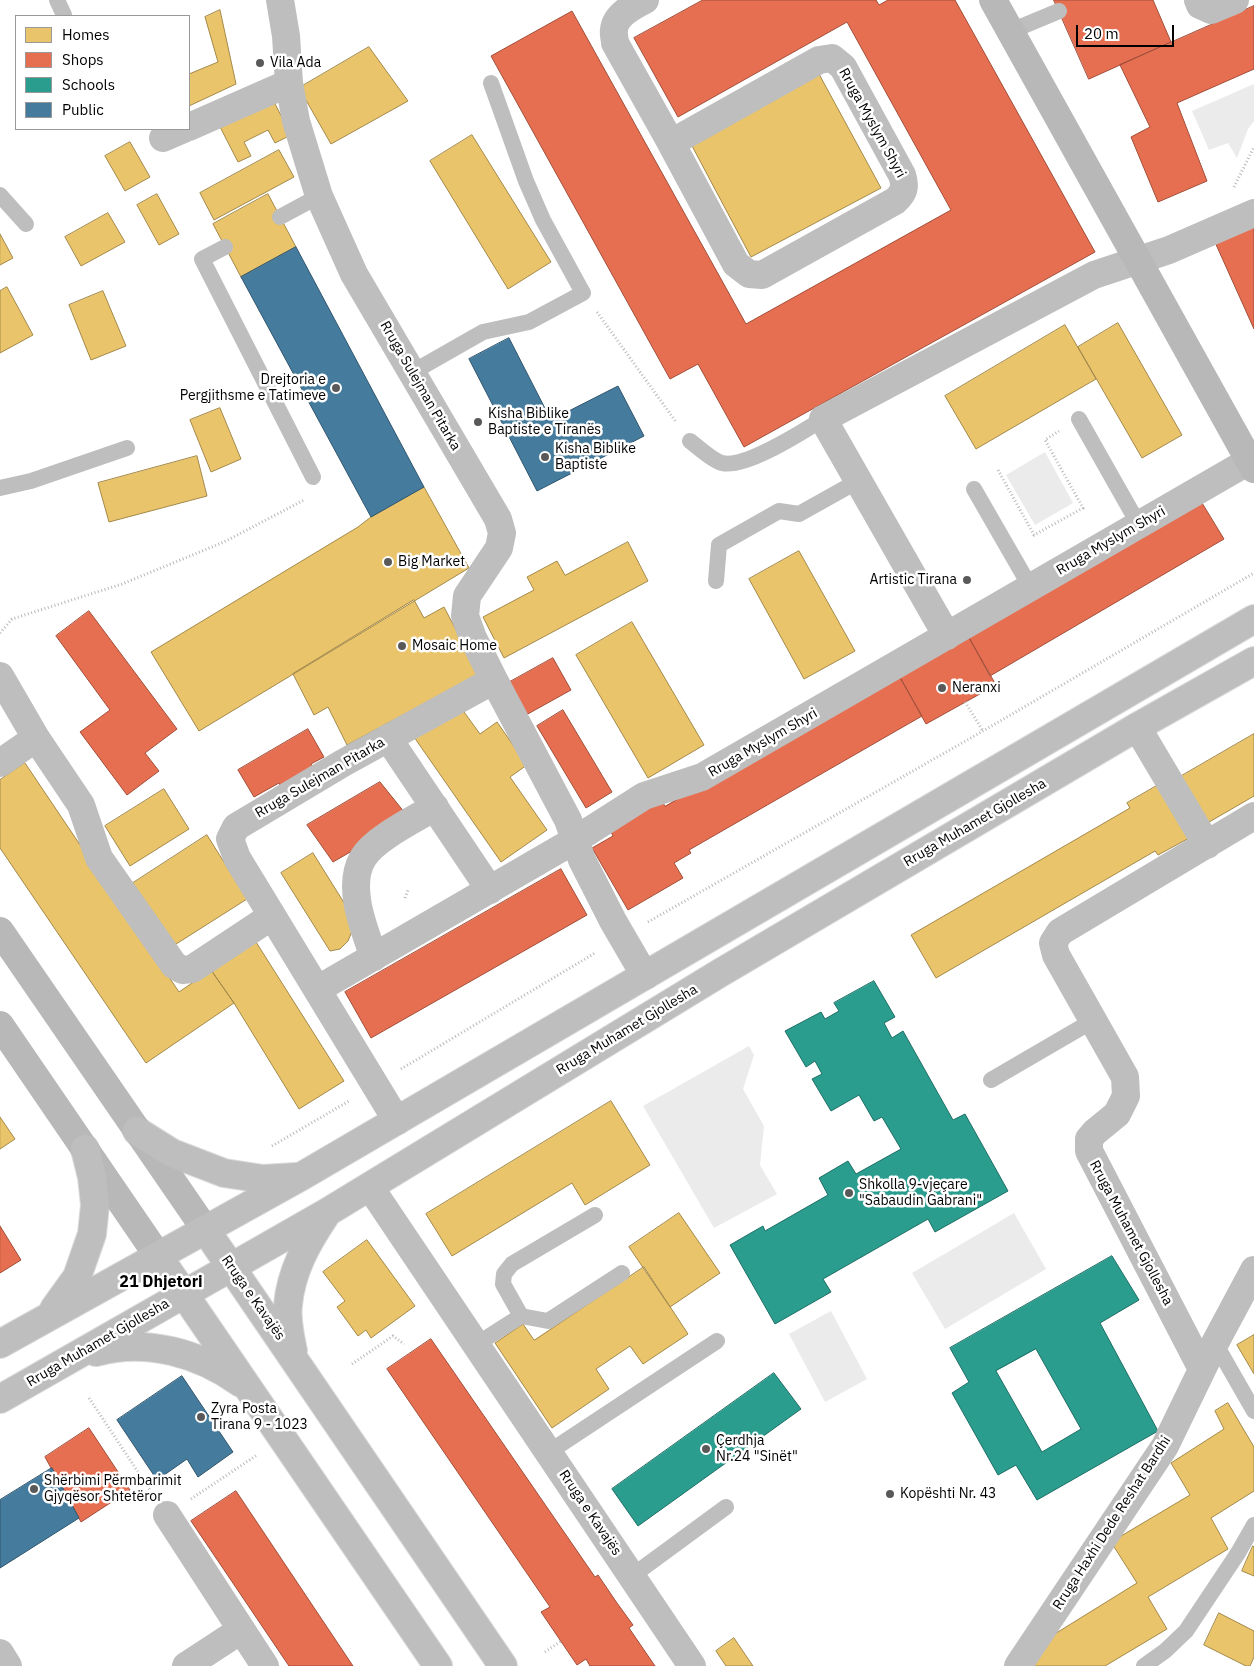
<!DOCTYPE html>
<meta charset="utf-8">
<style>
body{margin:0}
#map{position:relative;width:1254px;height:1666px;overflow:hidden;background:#fff;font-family:"IBM Plex Sans",sans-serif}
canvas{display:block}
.legend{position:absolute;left:15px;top:15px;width:175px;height:115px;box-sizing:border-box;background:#fff;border:1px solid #999;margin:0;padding:6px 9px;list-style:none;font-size:15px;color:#000}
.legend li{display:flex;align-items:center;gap:10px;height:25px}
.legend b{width:25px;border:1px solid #999}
.scale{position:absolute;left:1076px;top:25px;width:98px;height:22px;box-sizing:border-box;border:2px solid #000;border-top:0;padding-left:6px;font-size:15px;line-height:18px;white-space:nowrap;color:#000;-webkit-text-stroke:4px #fff;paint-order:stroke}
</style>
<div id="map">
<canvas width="1254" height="1666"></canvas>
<ul class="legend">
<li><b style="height:14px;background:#e9c46a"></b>Homes</li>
<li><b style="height:14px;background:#e76f51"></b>Shops</li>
<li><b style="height:14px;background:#2a9d8f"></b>Schools</li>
<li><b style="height:14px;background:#457b9d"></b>Public</li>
</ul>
<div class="scale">20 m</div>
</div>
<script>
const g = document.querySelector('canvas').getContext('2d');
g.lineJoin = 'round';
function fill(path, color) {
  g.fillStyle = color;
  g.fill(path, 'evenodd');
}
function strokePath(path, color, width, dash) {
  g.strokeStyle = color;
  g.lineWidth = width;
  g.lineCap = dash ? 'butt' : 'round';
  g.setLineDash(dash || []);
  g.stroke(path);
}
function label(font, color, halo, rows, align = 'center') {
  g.font = font + ' "IBM Plex Sans",sans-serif';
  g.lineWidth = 5;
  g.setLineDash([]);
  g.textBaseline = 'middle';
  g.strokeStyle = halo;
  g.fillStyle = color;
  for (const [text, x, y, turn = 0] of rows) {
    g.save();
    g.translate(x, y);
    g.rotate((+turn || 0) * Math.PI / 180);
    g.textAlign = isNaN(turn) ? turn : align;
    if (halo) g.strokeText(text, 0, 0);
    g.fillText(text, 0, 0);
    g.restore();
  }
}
const green = new Path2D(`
 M1254,84V121L1248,129L1237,158L1228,143L1209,150L1192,111Z
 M1045,452L1073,503L1035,525L1006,475Z
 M749,1046L754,1055L743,1089L764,1126L760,1165L777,1194L714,1228L643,1106Z
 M1014,1213L1046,1269L945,1329L912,1273Z
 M831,1311L867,1379L825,1402L789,1334Z`);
const homes = new Path2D(`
 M220,10L236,84L189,106V74L218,62L205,17Z
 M369,47L408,101L331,144L299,88Z
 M819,74L881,188L751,257L691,144Z
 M271,96L291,135L275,143L268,130L244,142L251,156L238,162L218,123Z
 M472,135L551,262L508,289L430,161Z
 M130,142L150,177L125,191L105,156Z
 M279,150L294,177L214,220L200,193Z
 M157,194L179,234L159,245L137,205Z
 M268,194L296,247L241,277L213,224Z
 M108,213L125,242L81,266L65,237Z
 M0,234L13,258L0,265Z
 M7,287L33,335L0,353V291Z
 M103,291L126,346L91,360L69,305Z
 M1118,323L1182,435L1142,458L1078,347Z
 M1065,325L1096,379L976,449L945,396Z
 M220,408L241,459L211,472L190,420Z
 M197,456L207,496L109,522L98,483Z
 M424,487L469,568L199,731L151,652L358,527L371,517Z
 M628,542L648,581L504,658L483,617L534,590L527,577L557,561L565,575Z
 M799,551L855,651L804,679L749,579Z
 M414,600L424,618L444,607L479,674L347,745L328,707L314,715L293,674Z
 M632,622L704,745L648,778L576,655Z
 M459,705L480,734L497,722L527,765L510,777L547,830L501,862L414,737Z
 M1254,734V796L1204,825L1178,778Z
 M25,763L179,992L211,970L234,1003L146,1063L0,848V780Z
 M1160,784L1191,837L1158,855L1155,851L936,978L911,935L1130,808L1127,803Z
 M164,789L189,829L130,866L105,826Z
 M207,835L247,899L173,946L133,883Z
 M313,853L356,922L348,941L340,949L330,951L281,873Z
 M256,942L344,1081L299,1109L234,1003L211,970Z
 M611,1101L650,1165L585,1205L572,1183L452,1256L426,1214Z
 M0,1117L15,1139L0,1149Z
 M679,1213L720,1273L670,1307L629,1247Z
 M367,1240L415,1306L371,1338L366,1330L358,1336L337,1307L345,1301L323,1272Z
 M644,1267L688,1334L643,1364L630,1346L596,1369L609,1389L552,1428L495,1343L523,1324L534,1340Z
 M1254,1335V1374L1237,1345Z
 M1228,1403L1254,1447V1491L1211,1518L1228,1549L1148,1597L1167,1629L1105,1666H1033L1045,1640L1137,1583L1111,1542L1190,1495L1171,1463L1224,1429L1215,1411Z
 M1253,1546L1254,1547V1576L1242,1571Z
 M1219,1613L1254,1631V1657L1250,1666H1246L1204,1645Z
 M734,1638L753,1666H726L716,1651Z`);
const shops = new Path2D(`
 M703,0H876L879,5L888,0H955L1095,252L744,447L698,364L670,379L491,56L572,11L746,324L951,210L847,22L678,117L634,38Z
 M1054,0H1153L1171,42L1089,79Z
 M1254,6V69L1177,103L1207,181L1158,202L1131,137L1150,127L1120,65Z
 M1254,222V329L1214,240Z
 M1199,498L1224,539L990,676L967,634Z
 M89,611L177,729L145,753L159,771L127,795L80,732L110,710L56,636Z
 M967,634L996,685L926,724L897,672Z
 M553,658L571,690L526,715L508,683Z
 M897,672L922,716L689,850L691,853L674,863L683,878L628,910L592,848L613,836L610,830L661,800L665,806Z
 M563,710L612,792L586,808L537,726Z
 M308,729L324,757L311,764L315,771L282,789L279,783L254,797L238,770Z
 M380,782L409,818L333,862L307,825Z
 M561,869L587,915L371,1038L345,992Z
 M0,1226L21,1260L0,1273Z
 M431,1339L595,1577L598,1575L617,1603L633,1625L629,1628L655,1666H590L586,1659L577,1665L541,1612L550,1607L387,1369Z
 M89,1428L130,1490L81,1522L45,1457Z
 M236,1491L353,1666H289L191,1521Z`);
const schools = new Path2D(`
 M874,981L895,1017L884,1023L892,1038L903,1031L953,1120L965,1114L1008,1191L935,1232L928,1219L823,1279L831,1292L775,1324L730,1245L763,1226L765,1231L828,1195L819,1178L848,1161L856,1174L901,1149L882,1117L874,1121L859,1095L831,1111L812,1079L822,1074L815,1061L806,1067L785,1031L821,1012L825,1019L839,1011L834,1003Z
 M1112,1256L1139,1300L1100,1323L1158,1431L1037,1500L1016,1465L998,1475L952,1393L969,1382L950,1348ZM1036,1349L1081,1429L1042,1452L996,1371Z
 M774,1373L801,1409L638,1526L612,1489Z`);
const public = new Path2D(`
 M296,247L424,487L371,517L241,277Z
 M509,338L551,420L618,386L644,436L537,491L469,359Z
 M182,1376L233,1452L198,1477L187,1459L157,1480L117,1420Z
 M52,1468L79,1518L0,1568V1500Z`);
const path = new Path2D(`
 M1234,187L1254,147
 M597,312L676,422
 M998,470L1034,535L1083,508L1045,440L1059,431
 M0,633L12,619L122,584L224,542L304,500
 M965,702L983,731
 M405,898L408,890
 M648,922L983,731L1254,573
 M401,1069L595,953
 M272,1146L349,1101
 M352,1364L393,1336L404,1344
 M89,1398L150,1490
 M191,1499L257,1455
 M545,1652L561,1641`);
const lane = new Path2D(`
 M57,0L64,15
 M1011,31L1059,11
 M0,195L26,224
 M280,217L319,196
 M225,247L202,259L313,477
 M411,373L483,332L529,322L583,293L543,220L526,181L491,83
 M1079,419L1139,525
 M690,441C698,447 713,461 722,463C745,469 802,432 823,419
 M0,488L31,481L127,448
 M974,489L1031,588
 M716,581L719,545L779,511L799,514L858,481
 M991,1080L1094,1020
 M521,1316L503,1284L504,1274L512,1264L595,1215
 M1215,1343L1254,1411
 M477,1344L521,1316L548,1321L622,1273
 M549,1452L717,1341
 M632,1576L726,1507
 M1144,1666L1165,1651L1186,1631L1238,1553L1254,1525`);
const street = new Path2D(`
 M280,0L286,36L289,83L296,121L319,196L354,274L498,519L502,533L499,548L467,596L465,616L473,638L494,680L568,820L582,860L613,921L645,976
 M645,0C633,6 615,15 614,30C613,34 615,39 615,43L671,143
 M1198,0L1200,5L1211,10L1235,0
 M832,58L843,67L902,175C906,187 904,193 895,201L762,275L749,274L736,264L671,143L819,60Z
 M189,127L289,83
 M163,138L184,129
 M947,636L823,419L1094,275L1169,250L1254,213
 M0,676L36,738L81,805L99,858L174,965L182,970L192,969L272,916
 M1137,727L1207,845
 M388,738L490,890
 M0,763L36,738
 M374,957C364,929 346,886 363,858C374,839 415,819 435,807
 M318,989L575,840L644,796L702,777L1249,461
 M397,1121L237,858L230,839L236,827L343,763L494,680
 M370,1187L692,1666
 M1202,1369L1089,1151V1139L1095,1132L1117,1114L1126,1096L1125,1077L1056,955L1053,943L1060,932L1254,816
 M167,1515L265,1666
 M0,1653L8,1666
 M186,1666L241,1630
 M1018,1666L1165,1446L1215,1343L1254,1270`);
const secondary = new Path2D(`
 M993,0L1254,469
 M0,931L205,1229
 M0,1025L158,1256`);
const primary = new Path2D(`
 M137,1131L172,1153L224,1173L263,1179L296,1177
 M205,1229L503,1666
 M158,1256L438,1666
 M54,1309L77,1277L92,1234L95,1205L92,1177L85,1149
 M0,1344L302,1176L1254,619
 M293,1351C290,1336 286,1320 288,1305C291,1271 307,1243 325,1216
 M96,1352C146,1338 199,1353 241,1383
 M0,1399L326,1213L720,973L1137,727L1254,661`);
const markers = [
 [260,63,5,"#595959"],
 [336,388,5,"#595959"],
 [478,422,5,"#595959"],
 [545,457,5,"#595959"],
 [388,562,5,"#595959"],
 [967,580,5,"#595959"],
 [402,646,5,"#595959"],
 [942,688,5,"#595959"],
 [849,1193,5,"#595959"],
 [201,1417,5,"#595959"],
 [706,1449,5,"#595959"],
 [34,1489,5,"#595959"],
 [890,1494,5,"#595959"]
];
const poiNames = [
 ["Vila Ada",270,63],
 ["Drejtoria e",326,380,"right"],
 ["Pergjithsme e Tatimeve",326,396,"right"],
 ["Kisha Biblike",488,414],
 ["Baptiste e Tiranës",488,430],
 ["Kisha Biblike",555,449],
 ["Baptiste",555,465],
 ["Big Market",398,562],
 ["Artistic Tirana",957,580,"right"],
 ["Mosaic Home",412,646],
 ["Neranxi",952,688],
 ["Shkolla 9-vjeçare",859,1185],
 ["\"Sabaudin Gabrani\"",859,1201],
 ["Zyra Posta",211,1409],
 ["Tirana 9 - 1023",211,1425],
 ["Çerdhja",716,1441],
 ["Nr.24 \"Sinët\"",716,1457],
 ["Shërbimi Përmbarimit",44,1481],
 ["Gjyqësor Shtetëror",44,1497],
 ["Kopështi Nr. 43",900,1494]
];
const streetNames = [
 ["Rruga Myslym Shyri",872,123,61],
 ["Rruga Sulejman Pitarka",420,386,60],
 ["Rruga Myslym Shyri",1111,541,-30],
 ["Rruga Myslym Shyri",763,743,-30],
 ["Rruga Sulejman Pitarka",320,778,-30],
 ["Rruga Muhamet Gjollesha",975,823,-30],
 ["Rruga Muhamet Gjollesha",627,1030,-31],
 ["Rruga Muhamet Gjollesha",1131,1233,62],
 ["Rruga e Kavajës",253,1298,55],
 ["Rruga Muhamet Gjollesha",98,1343,-30],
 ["Rruga e Kavajës",590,1513,56],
 ["Rruga Haxhi Dede Reshat Bardhi",1112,1523,-57]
];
const quarterNames = [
 ["21 Dhjetori",161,1282]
];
fill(green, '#ebebeb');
fill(homes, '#e9c46a');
strokePath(homes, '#a3894a', 1);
fill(shops, '#e76f51');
strokePath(shops, '#a24e39', 1);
fill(schools, '#2a9d8f');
strokePath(schools, '#1d6e64', 1);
fill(public, '#457b9d');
strokePath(public, '#30566e', 1);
strokePath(primary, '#dbdbdb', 30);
strokePath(path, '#b9b9b9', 3, [1, 2.5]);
strokePath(lane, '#bebebe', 16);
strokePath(street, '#bebebe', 28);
strokePath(secondary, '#b8b8b8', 28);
strokePath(primary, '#bebebe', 28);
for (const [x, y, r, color] of markers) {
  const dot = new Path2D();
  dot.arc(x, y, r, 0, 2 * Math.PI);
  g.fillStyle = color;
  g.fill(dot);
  strokePath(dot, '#fff', 2);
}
label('14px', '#000', '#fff', poiNames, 'left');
label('14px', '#000', '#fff', streetNames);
label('bold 16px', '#000', '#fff', quarterNames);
</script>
